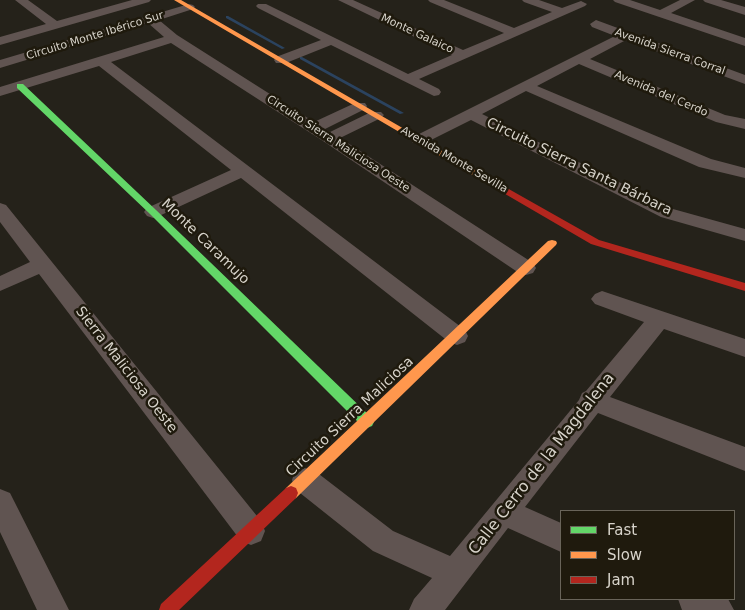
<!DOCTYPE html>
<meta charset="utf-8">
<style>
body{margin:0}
#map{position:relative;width:745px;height:610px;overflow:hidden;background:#25221a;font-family:"DejaVu Sans",sans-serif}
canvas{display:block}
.legend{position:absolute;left:560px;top:510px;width:175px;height:90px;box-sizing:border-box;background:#1f1a0d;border:1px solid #696459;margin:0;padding:6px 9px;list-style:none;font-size:15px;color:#d7d3ca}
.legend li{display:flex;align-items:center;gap:10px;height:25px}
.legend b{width:25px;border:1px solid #696459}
</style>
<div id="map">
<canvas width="745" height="610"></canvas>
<ul class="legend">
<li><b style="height:6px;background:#63d668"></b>Fast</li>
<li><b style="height:6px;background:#ff974d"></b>Slow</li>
<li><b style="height:6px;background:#b3261e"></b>Jam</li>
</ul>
</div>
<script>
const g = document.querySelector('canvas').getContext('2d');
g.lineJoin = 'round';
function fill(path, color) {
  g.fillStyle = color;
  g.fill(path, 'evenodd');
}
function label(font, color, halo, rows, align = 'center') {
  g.font = font + ' "DejaVu Sans",sans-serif';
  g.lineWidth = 5;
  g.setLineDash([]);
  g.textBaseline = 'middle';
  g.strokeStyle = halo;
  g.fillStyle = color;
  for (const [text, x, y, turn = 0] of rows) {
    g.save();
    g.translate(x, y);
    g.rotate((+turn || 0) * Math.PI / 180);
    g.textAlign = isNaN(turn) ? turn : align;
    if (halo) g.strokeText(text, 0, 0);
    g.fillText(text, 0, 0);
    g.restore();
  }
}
const stream = new Path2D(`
 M226,16H228L285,48L282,49L226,18Z
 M300,57H302L404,113L400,114L300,59Z`);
const street = new Path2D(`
 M15,0H28L57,21L132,0H151L149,2L0,45V37L46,24Z
 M338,0H353L463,50L504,33L430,2L428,0H444L514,28L552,12L524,2L522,0H539L562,8L581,1L587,4L585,6L419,79L439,89L441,92L439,95L434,96L331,45L286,63H276L274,60L276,57L321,40L258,8L256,6L258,4H266L408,74L452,55Z
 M613,0H630L660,10L680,0H695L671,13L745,38V46L615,2Z
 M703,0H721L745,7V15L705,2Z
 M189,4L193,5L195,7L193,9L159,20L177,35L314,122L355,103H365L367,106L365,109L325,129L330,132L371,112H381L384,115L381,118L340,138L533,263L536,268L533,273L526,275L519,273L323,141L171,43L111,62L465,330L468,336L465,342L457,345L449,342L241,178L159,216L153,218L147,216L144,212L147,208L231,170L99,66L0,96V87L164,37L148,23L0,68V60Z
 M596,20L745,75V84L626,40L590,59L725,115L745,119V129L716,122L579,64L537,86L711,159L745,168V178L699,167L526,91L482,114L673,209L745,229V241L661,217L471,120L425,143H413L411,140L413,137L615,36L592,27L590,24Z
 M0,203L6,205L261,521L265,531L261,541L251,545L241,541L39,274L0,291V276L30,262L0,222Z
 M602,291L745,339V357L664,329L610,397L745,447V471L598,413L525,507L561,523V552L508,528L445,610H409L414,599L432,578L373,551L295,489L292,480L295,471L305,468L315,471L393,531L450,556L579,400L582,393L586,391L644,322L595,304L591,299L595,294Z
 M0,489L10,493L69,610H37L0,532Z
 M678,599H728L734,610H682Z`);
const fast = new Path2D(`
 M17,84H23L156,210L372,418L374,422L372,426L367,428L362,426L150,214L17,88Z`);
const slow = new Path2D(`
 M174,0H181L496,182L491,185L488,184Z
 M552,240L556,241L557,243L556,245L296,498L291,500L286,498L284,493L286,488L548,241Z`);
const jam = new Path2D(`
 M491,179L599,240L745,283V291L591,244L488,184L486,182Z
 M291,486L296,488L298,493L296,498L179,610H159L161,604L286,488Z`);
const farStreetnames = [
 ["Monte Galaico",417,34,25],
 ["Circuito Monte Ibérico Sur",95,36,-17],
 ["Avenida Sierra Corral",670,52,20],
 ["Avenida del Cerdo",661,94,23],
 ["Circuito Sierra Maliciosa Oeste",338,144,33],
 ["Avenida Monte Sevilla",454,160,30]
];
const streetNames = [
 ["Circuito Sierra Santa Bárbara",579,167,26],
 ["Monte Caramujo",205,242,44],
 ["Sierra Maliciosa Oeste",126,370,52],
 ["Circuito Sierra Maliciosa",350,417,-43]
];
const nearStreetnames = [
 ["Calle Cerro de la Magdalena",542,464,-52]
];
fill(stream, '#2b435f');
fill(street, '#605451');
fill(fast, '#63d668');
fill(slow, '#ff974d');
fill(jam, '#b3261e');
label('11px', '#d7d3ca', '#1f1a0d', farStreetnames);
label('14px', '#d7d3ca', '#1f1a0d', streetNames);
label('16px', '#d7d3ca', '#1f1a0d', nearStreetnames);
</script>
